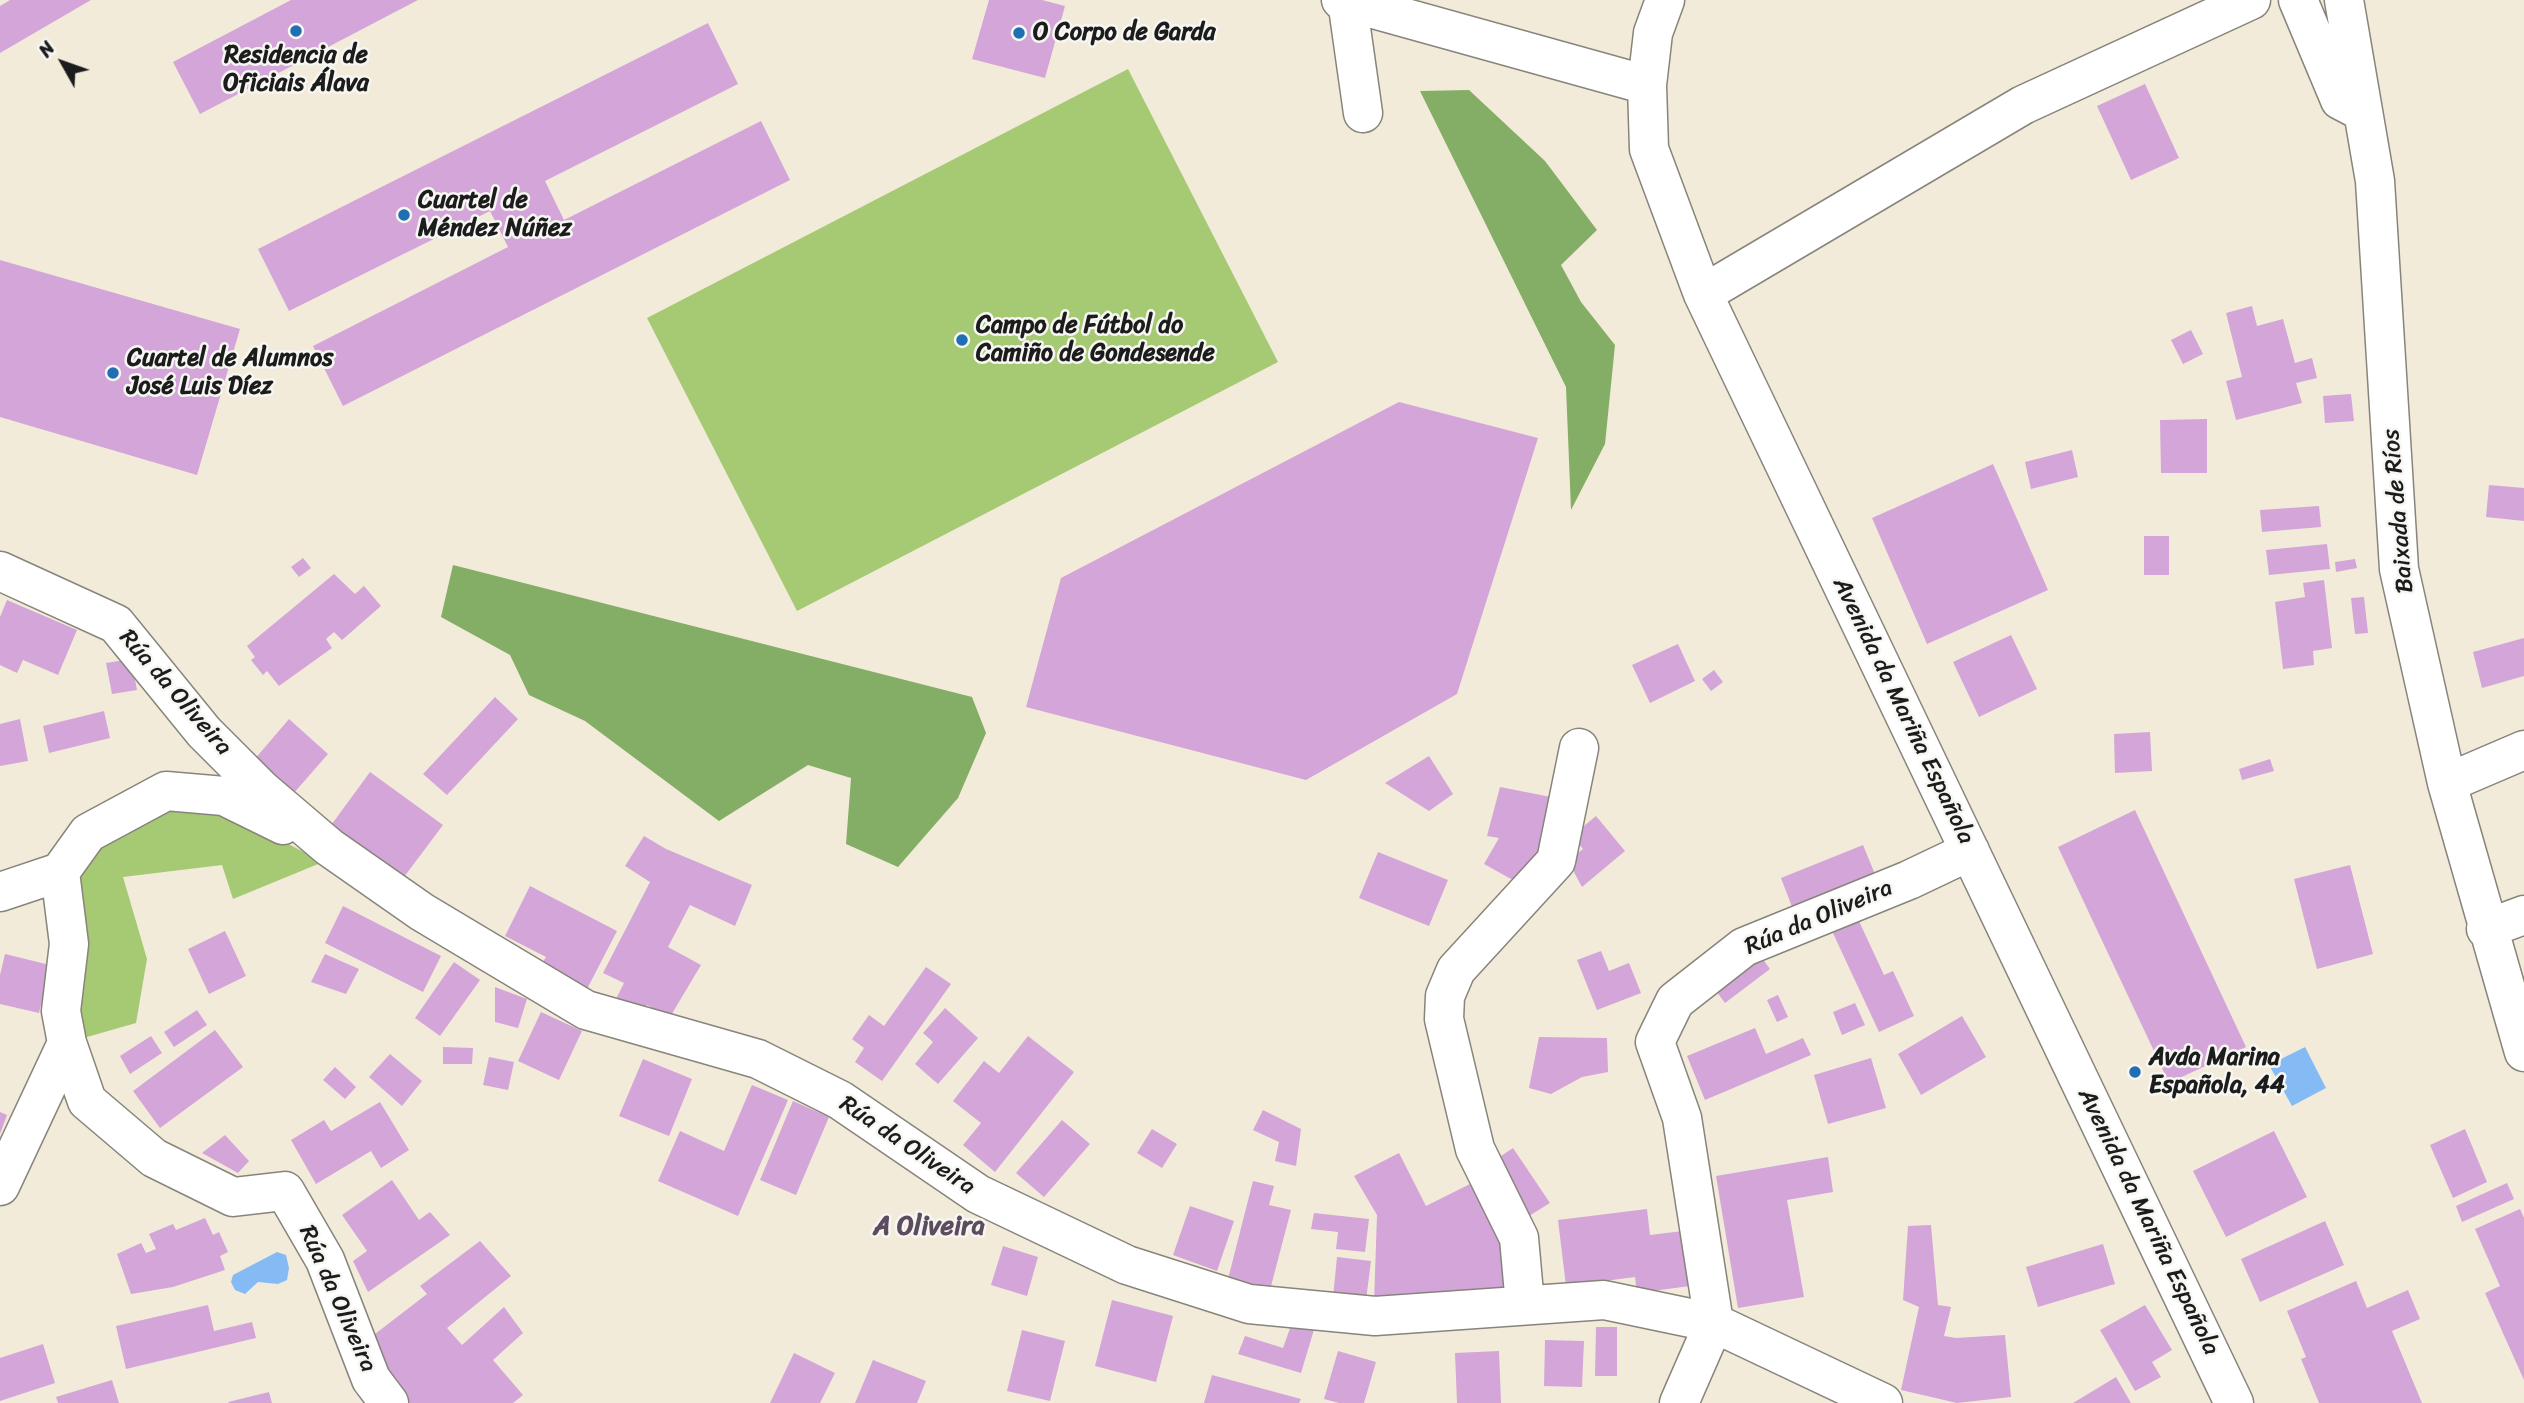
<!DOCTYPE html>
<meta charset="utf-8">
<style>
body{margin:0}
#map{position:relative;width:2524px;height:1403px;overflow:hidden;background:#f2ebda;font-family:Sriracha,sans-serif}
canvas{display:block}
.north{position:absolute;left:28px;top:28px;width:70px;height:70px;-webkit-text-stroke:5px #f6f6f2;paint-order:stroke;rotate:310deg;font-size:19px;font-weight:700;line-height:28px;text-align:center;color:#1c1c1c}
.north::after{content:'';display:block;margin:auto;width:24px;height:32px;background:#1c1c1c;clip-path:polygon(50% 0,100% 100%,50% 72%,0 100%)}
</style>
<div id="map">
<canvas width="2524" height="1403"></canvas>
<div class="north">N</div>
</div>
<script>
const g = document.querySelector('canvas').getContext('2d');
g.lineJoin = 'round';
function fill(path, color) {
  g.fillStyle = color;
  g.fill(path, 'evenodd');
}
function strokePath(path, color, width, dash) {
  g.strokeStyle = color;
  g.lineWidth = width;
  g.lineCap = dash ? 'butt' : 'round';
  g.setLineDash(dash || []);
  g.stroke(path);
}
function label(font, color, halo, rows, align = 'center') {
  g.font = font + ' Sriracha,sans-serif';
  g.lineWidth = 5;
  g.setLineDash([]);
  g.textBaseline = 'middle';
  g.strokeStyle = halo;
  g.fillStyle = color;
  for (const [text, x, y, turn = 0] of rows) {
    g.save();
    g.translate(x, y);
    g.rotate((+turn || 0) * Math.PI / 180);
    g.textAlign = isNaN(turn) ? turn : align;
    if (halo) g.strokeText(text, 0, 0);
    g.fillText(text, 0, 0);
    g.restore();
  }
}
const green = new Path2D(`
 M1128,69L1278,362L797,611L647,318Z
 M170,803L217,807L323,862L233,899L222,865L123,877L147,959L136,1023L80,1039L71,876L95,842Z`);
const forest = new Path2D(`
 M1469,90L1545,161L1597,230L1561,265L1581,302L1615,345L1605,444L1571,510L1566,387L1420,91Z
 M453,565L972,697L986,733L958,798L898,867L846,844L851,778L808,765L719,821L585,721L529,695L510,655L441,617Z`);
const water = new Path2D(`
 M2305,1047L2326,1088L2292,1106L2269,1065Z
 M277,1252L286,1255L289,1268L287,1280L278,1284L258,1282L245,1294L235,1290L231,1282L233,1275Z`);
const building = new Path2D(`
 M10,0H91L0,53V6Z
 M291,0H418L200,114L173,62Z
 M989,0H1042L1065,6L1045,78L972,59Z
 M708,23L738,84L545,181L564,220L761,121L790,180L343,406L313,346L508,247L490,211L289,311L258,249Z
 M2145,84L2179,158L2131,180L2097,106Z
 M0,260L240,329L197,475L0,417Z
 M2252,306L2257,326L2283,319L2295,363L2312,358L2317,378L2296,383L2302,403L2236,420L2226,381L2242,377L2226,313Z
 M2191,330L2203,354L2183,364L2171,340Z
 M2351,394L2354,421L2325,423L2323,396Z
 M1399,402L1538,438L1457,694L1306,780L1026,707L1061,578Z
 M2207,419V473H2161L2160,420Z
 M2072,450L2078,477L2031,489L2025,462Z
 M1993,464L2048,590L1927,644L1872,518Z
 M2489,485L2524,488V521L2486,517Z
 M2319,506L2321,527L2262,532L2260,510Z
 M2144,536H2169V575H2144Z
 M2327,544L2330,569L2269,575L2266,550Z
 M303,558L311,568L299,577L291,567Z
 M2355,559L2357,568L2336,572L2335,562Z
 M334,574L355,594L364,586L381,606L342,640L334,632L326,639L332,648L279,686L267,671L263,675L251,660L255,657L247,646Z
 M2324,580L2332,648L2313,651L2314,665L2283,669L2275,602L2305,597L2303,583Z
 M2364,597L2368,633L2355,634L2351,598Z
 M7,600L77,630L58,675L23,660L17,673L0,665V617Z
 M2011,635L2037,689L1979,717L1953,662Z
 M2524,638V676L2482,688L2473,652Z
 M1678,644L1695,681L1650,703L1632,665Z
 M131,659L137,690L112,694L106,663Z
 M1714,670L1723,682L1711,691L1702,679Z
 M495,697L518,719L447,795L423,774Z
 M104,711L110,738L49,753L43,726Z
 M20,719L28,761L0,766V724Z
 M289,719L328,754L293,794L254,760Z
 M2150,732L2152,771L2115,773L2114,734Z
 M1429,756L1453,794L1429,811L1385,783Z
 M2270,759L2274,771L2242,780L2239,769Z
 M370,772L443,825L401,881L329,828Z
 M1500,787L1551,797L1541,847L1520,884L1484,864L1499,838L1487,836Z
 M2135,810L2246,1047L2169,1083L2058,847Z
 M1596,816L1625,851L1582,887L1568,861L1583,849L1572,836Z
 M644,836L666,849L752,885L735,926L690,905L668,947L701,965L670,1017L647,1005L640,1018L613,1005L624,983L603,973L650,882L625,866Z
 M1863,845L1877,879L1794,912L1781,878Z
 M1378,852L1448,880L1429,926L1359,898Z
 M2350,865L2373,954L2317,969L2294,879Z
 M530,886L617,931L587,989L541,965L546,957L505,936Z
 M343,906L441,956L423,992L325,943Z
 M1858,919L1884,975L1893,971L1914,1016L1879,1032L1832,931Z
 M225,931L246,976L209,994L188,949Z
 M1601,951L1609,971L1629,963L1641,993L1597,1010L1577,960Z
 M5,954L50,965L39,1013L0,1004V975Z
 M325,954L359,969L346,994L311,982Z
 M1759,954L1770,969L1725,1003L1713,987Z
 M454,962L480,980L440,1036L415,1018Z
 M926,967L951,984L882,1081L855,1062L864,1048L852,1039L869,1015L884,1026Z
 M495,987L527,999L518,1028L495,1022Z
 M1778,995L1788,1017L1777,1022L1767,1000Z
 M1855,1003L1865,1025L1842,1035L1833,1012Z
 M945,1008L978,1038L938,1084L915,1064L933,1042L923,1033Z
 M197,1010L207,1025L174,1047L164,1032Z
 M541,1012L582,1031L559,1080L518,1061Z
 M1962,1016L1986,1057L1921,1095L1898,1054Z
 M1755,1028L1766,1054L1803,1038L1811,1055L1705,1100L1687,1056Z
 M215,1030L243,1067L160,1128L133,1091Z
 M151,1036L162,1053L130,1074L120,1056Z
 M1028,1036L1074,1072L995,1172L963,1145L981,1123L953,1101L984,1061L999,1073Z
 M1539,1037L1607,1038L1608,1072L1582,1077L1551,1094L1529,1088Z
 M443,1047L473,1048L472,1064H443Z
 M390,1054L422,1081L402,1106L369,1077Z
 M489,1057L514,1062L508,1090L483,1085Z
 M1871,1058L1886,1108L1828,1124L1814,1075Z
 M643,1059L692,1079L669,1136L619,1116Z
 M335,1067L356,1087L345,1099L323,1080Z
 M752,1085L788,1100L738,1216L658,1181L680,1131L724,1151Z
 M793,1101L829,1117L796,1195L760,1180Z
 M380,1102L409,1150L381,1168L371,1151L316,1184L291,1140L324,1120L331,1131Z
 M1263,1110L1301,1129L1296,1166L1275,1161L1279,1142L1253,1130Z
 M0,1112L7,1115L0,1134Z
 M1062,1120L1090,1144L1044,1197L1016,1173Z
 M1152,1129L1177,1144L1162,1168L1137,1153Z
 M2465,1129L2487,1182L2453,1198L2430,1145Z
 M2274,1131L2307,1197L2226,1237L2193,1171Z
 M225,1135L249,1161L238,1173L202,1153Z
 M1513,1148L1550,1203L1521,1221L1486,1166Z
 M1399,1153L1426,1206L1470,1184L1506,1240L1511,1297L1374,1303L1377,1215L1354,1176Z
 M1828,1157L1833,1192L1787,1200L1804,1297L1738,1308L1716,1176Z
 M392,1180L419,1220L430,1212L450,1235L368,1292L353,1261L367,1251L342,1215Z
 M1253,1181L1274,1186L1269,1205L1291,1210L1270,1290L1228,1279Z
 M2507,1183L2514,1199L2462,1222L2456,1206Z
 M1190,1206L1234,1221L1217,1271L1173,1255Z
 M1647,1209L1650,1235L1683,1231L1690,1286L1637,1293L1635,1277L1566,1286L1558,1220Z
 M2520,1209L2524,1218V1380L2485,1293L2500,1286L2475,1229Z
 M1314,1213L1369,1219L1365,1252L1336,1249L1338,1232L1311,1229Z
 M205,1218L213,1235L219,1232L228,1252L220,1256L225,1270L173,1287L131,1294L117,1254L141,1243L146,1253L156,1249L149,1234L173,1224L176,1230Z
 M2325,1221L2344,1265L2260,1302L2241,1259Z
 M1931,1225L1938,1305L1951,1307L1944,1336L1956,1338L2005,1335L2011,1397L1957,1403L1901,1390L1919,1307L1903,1300L1908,1226Z
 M480,1241L511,1276L447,1328L462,1345L504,1307L523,1333L493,1360L523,1395L513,1403H410L386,1371L375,1334L427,1294L420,1286Z
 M2103,1244L2115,1284L2038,1307L2026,1267Z
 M1003,1246L1038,1257L1027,1296L991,1285Z
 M1337,1257L1371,1261L1366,1300L1333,1297Z
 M2356,1281L2367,1308L2408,1290L2420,1319L2392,1331L2422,1403H2319L2301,1359L2306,1357L2287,1311Z
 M1112,1300L1173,1316L1156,1382L1095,1366Z
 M208,1305L214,1331L252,1322L256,1338L126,1369L116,1326Z
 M2145,1305L2172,1350L2152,1362L2161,1377L2135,1391L2100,1330Z
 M1294,1317L1316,1323L1301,1373L1238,1354L1245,1336L1283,1348Z
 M1596,1327H1617V1376H1595Z
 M1022,1330L1065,1341L1050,1401L1007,1391Z
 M1545,1340L1584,1341L1582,1387L1544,1386Z
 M43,1344L55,1383L0,1401V1358Z
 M1338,1351L1376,1362L1364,1403H1339L1324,1399Z
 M1499,1351L1501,1403H1457L1455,1353Z
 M794,1353L835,1373L820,1403H770Z
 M873,1360L926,1381L917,1403H855Z
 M1212,1375L1301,1399L1299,1403H1204Z
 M2116,1377L2131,1403H2073Z
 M112,1380L119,1403H58L56,1397Z
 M269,1392L272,1403H229L228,1402Z`);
const minor = new Path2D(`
 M1341,0L1647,85
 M1347,0L1363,113
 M1665,0L1653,33L1647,85L1649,149L1703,294L2234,1403
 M2298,0L2340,100L2363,112
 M2344,0L2375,181L2399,569L2447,783L2524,1052
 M1703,294L2023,105L2251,0
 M0,571L116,624L204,732L261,789L329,847L422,912L586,1010L758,1059L840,1100L978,1194L1127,1265L1249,1304L1375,1316L1604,1300L1714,1323L1883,1403
 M2447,783L2524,750
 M60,872L88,833L166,791L224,796L283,825
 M0,892L60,872L69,944L61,1011L67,1043L0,1186
 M2486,929L2524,915
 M67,1043L87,1101L154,1158L233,1197L285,1191L325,1260L371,1379L389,1403
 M1525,1305L1519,1238L1475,1149L1444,1019L1445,996L1456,970L1556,861L1579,748
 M1679,1403L1714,1323L1682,1118L1655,1042L1675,1001L1744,947L1909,880L1970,851`);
const markers = [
 [296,31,7,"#1f6fb2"],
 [1019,33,7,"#1f6fb2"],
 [404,215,7,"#1f6fb2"],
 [962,340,7,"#1f6fb2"],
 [113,373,7,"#1f6fb2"],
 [2135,1072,7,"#1f6fb2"]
];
const poiNames = [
 ["O Corpo de Garda",1033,33],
 ["Residencia de",296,56,"center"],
 ["Oficiais Álava",296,84,"center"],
 ["Cuartel de",418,201],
 ["Méndez Núñez",418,229],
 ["Campo de Fútbol do",976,326],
 ["Camiño de Gondesende",976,354],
 ["Cuartel de Alumnos",127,359],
 ["José Luis Díez",127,387],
 ["Avda Marina",2149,1058],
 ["Española, 44",2149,1086]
];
const streetNames = [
 ["Baixada de Ríos",2399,511,-95],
 ["Rúa da Oliveira",175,693,49],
 ["Avenida da Mariña Española",1903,711,64],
 ["Rúa da Oliveira",1819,918,-23],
 ["Rúa da Oliveira",907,1146,34],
 ["Avenida da Mariña Española",2148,1222,64],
 ["Rúa da Oliveira",337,1299,66]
];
const neighbourhoodNames = [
 ["A Oliveira",929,1227]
];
fill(green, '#a6c973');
fill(forest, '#84ad65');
fill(water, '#85bbf5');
fill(building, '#d4a5d8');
strokePath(minor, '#87847b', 41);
strokePath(minor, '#fff', 38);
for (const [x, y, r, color] of markers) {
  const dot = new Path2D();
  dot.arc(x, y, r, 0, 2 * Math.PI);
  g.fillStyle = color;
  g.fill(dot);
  strokePath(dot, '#f6f6f2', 2.5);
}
label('bold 24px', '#1c1c1c', '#f6f6f2', poiNames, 'left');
label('24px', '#1c1c1c', '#f6f6f2', streetNames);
label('bold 26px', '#5c4c5e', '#f6f6f2', neighbourhoodNames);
</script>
